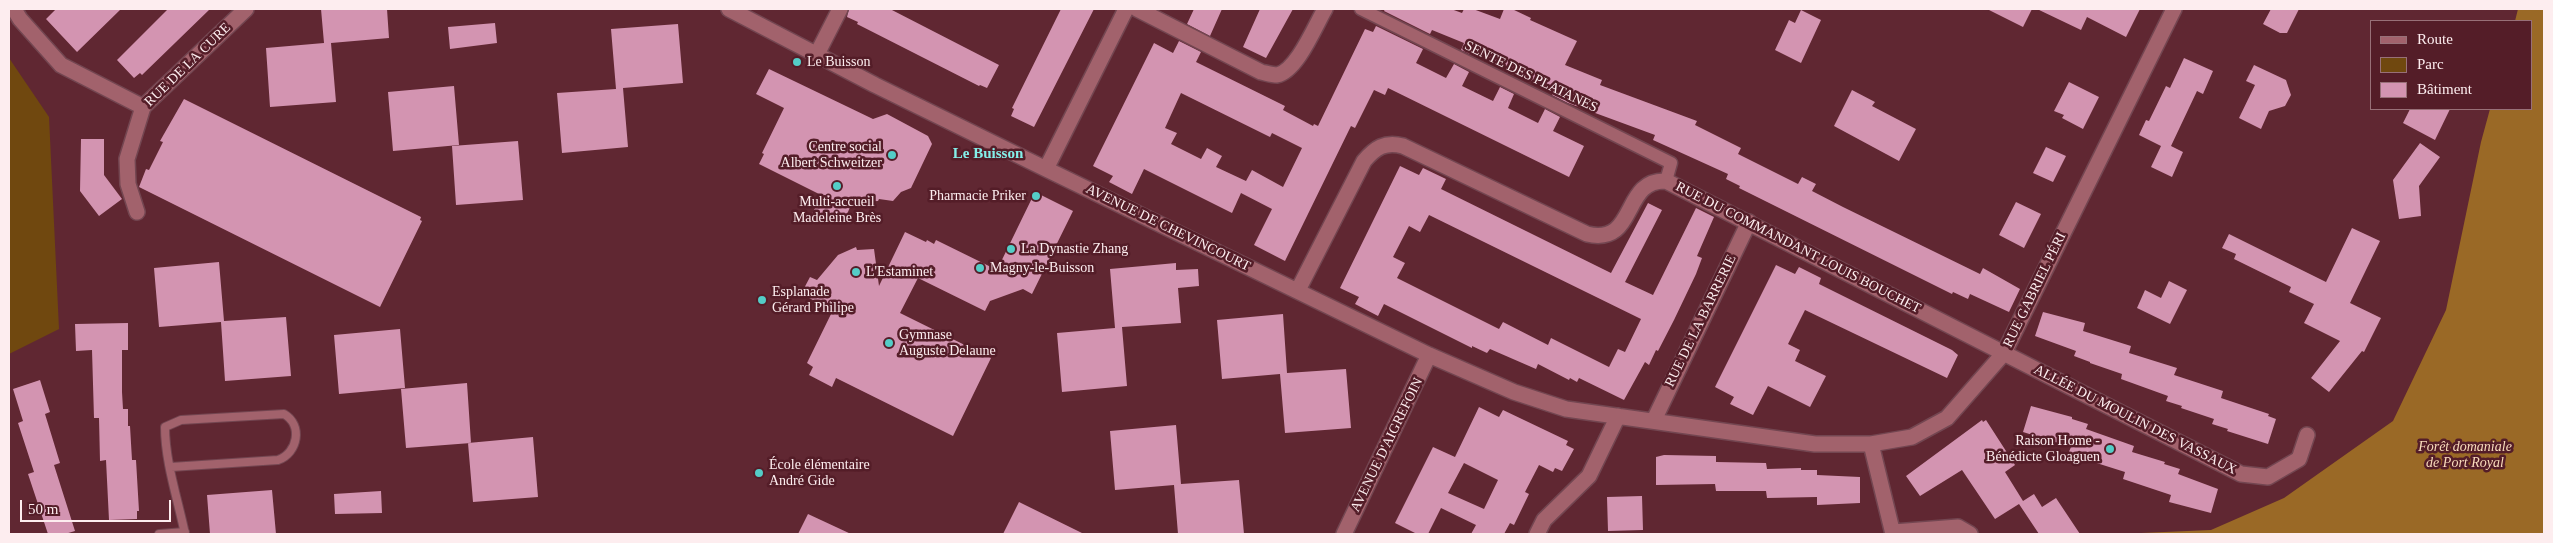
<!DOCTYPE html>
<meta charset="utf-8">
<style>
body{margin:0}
#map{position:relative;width:2553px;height:543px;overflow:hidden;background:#602732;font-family:Georgia,serif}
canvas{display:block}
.frame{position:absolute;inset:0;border:10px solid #fdedef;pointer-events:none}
.legend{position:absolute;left:2370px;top:20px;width:162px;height:90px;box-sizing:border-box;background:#541d28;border:1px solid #987078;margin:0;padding:6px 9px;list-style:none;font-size:15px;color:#fdedef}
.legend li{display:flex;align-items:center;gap:10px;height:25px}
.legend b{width:25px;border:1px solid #987078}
.scale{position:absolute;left:20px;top:500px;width:151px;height:22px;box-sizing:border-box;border:2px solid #fdedef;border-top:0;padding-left:6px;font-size:15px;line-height:18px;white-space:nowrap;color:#fdedef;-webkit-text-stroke:4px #541d28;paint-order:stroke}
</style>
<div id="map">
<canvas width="2553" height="543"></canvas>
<div class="frame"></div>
<ul class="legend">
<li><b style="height:6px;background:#a2626c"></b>Route</li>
<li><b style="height:14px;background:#70480f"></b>Parc</li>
<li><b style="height:14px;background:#d394b1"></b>Bâtiment</li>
</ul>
<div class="scale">50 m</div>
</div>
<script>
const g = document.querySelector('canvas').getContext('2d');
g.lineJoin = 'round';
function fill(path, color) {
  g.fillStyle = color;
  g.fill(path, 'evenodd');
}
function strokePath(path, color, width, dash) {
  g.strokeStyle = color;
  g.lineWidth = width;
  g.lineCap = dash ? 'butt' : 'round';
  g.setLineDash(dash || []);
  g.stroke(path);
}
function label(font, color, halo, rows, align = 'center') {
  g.font = font + ' Georgia,serif';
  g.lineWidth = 5;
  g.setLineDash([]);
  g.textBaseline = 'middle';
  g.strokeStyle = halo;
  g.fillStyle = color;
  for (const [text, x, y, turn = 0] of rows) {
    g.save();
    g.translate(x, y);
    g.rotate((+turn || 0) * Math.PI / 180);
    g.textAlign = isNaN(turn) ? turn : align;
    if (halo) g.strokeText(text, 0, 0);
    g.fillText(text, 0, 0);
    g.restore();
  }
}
const green = new Path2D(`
 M9,58L49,117L59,329L9,354Z`);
const forest = new Path2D(`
 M2518,9H2544V534H2118L2211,530L2284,498L2393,421L2446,310L2481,142L2490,109H2532V21H2515Z`);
const building = new Path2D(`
 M56,9H121L77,52L46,19Z
 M168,9H210L142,75L140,73L134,78L117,60Z
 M321,9H387L389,38L331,43L336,102L270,107L266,48L324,43Z
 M849,9H890L999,65L987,88L980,85L979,86L857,24L858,22L847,17Z
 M1061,9H1094L1034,127L1011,116L1014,109L1012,108Z
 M1194,9H1222L1210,36L1187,24Z
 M1260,9H1293L1266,58L1243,47Z
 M1385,9H1451L1462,13L1464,9H1473L1500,19L1504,9H1512L1531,18L1530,20L1577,41L1565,65L1602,80L1600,85L1697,121L1695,125L1741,148L1738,154L1798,184L1802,177L1816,184L1812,191L1843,207L1980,274L1983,268L2020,289L2009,312L1970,294L1968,299L1953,292L1952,294L1739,188L1740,186L1726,179L1728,174L1653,140L1655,135L1568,103L1552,95L1555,90L1507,72L1510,67L1478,55L1477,57L1461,50L1464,43L1432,30L1430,34L1384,11Z
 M1987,9H2032L2023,27Z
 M2037,9H2140L2126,37L2087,17L2081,30Z
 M2271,9H2299L2287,33H2280L2263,24Z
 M1801,10L1821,20L1801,63L1775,50L1789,20L1795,23Z
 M495,23L497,43L450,49L448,27Z
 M678,24L683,83L623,88L628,147L562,153L557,93L616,89L611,29Z
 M1376,26L1423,49L1416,63L1446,78L1454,64L1469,72L1462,86L1493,101L1500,87L1514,94L1508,108L1538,123L1545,109L1560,117L1553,131L1584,146L1569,177L1388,88L1385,95L1374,90L1355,128L1351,126L1285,261L1254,245L1272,209L1241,193L1232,213L1144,169L1132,194L1109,182L1113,176L1093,166L1154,43L1173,53L1179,41L1201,52L1196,62L1285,106L1283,110L1313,126L1314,124L1318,126L1365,29L1373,32ZM1181,93L1270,137L1272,133L1302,148L1283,187L1252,170L1246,181L1216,167L1222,156L1207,148L1201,159L1171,144L1177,133L1165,128Z
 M2184,58L2213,71L2203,94L2197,91L2171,146L2183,152L2172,177L2151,167L2161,146L2139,135L2146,120L2149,121L2166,86L2170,88Z
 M2254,65L2286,80L2291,95L2285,106L2269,111L2261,129L2239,118L2255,85L2246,81Z
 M769,69L873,119L887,114L928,136L932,144L911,188L901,192L893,201L879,199L878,201L861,202L854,198L852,202L845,203L851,205L844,221L808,223L821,195L759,164L764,154L762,153L784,108L756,94Z
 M2069,82L2099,97L2083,129L2062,118L2064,115L2054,111Z
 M454,86L459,145L393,151L388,92Z
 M1852,90L1875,102L1872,106L1916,129L1899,161L1834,126Z
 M184,99L421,217L420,220L422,221L380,307L139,187L146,169L149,170L163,142L160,141Z
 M2410,109H2450L2435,140L2403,123Z
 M81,139H104V175L122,199L99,216L80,191Z
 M518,141L523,200L456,205L452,146Z
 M2420,143L2440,157L2419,186L2421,216L2399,219L2393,180Z
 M2046,147L2066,156L2053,182L2033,173Z
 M1400,166L1419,175L1423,168L1446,179L1441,189L1611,273L1648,203L1662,210L1625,282L1653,295L1696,208L1714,217L1697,256L1702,258L1696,274L1674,320L1658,351L1656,350L1649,365L1645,362L1624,400L1579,378L1577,382L1570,378L1569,380L1538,364L1536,369L1490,349L1487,353L1472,346V348L1384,304L1378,316L1355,304L1359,297L1340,288ZM1429,215L1641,319L1625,352L1618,349L1609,367L1551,338L1548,345L1503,322L1499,329L1397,278L1405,263L1393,257L1409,226L1420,232Z
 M1035,192L1073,211L1032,294L1023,289L990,301L985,311L918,278L900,313L991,358L953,436L836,378L832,387L809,375L813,367L807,363L833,310L801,294L810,277L817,280L838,255L856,247L857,250L874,249L879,286L905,232L926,242L927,240L934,244L936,240L997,270Z
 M2016,202L2041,214L2024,248L1999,235Z
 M2352,228L2380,241L2350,303L2381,318L2364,352L2362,351L2329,392L2311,378L2340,341L2304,323L2314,304L2289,292L2291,287L2234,259L2236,254L2222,248L2229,234L2326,282Z
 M219,262L224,321L286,317L291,376L225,381L221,322L159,327L154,268Z
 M1176,263V270L1198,269L1199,286L1178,288L1181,323L1122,327L1127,386L1062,392L1057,333L1115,328L1110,269Z
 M1776,265L1795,274L1799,267L1821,278L1819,284L1952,350L1958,355L1947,378L1805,310L1788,344L1800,350L1795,361L1826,376L1810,407L1768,386L1753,415L1730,404L1734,397L1715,387Z
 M2169,281L2187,290L2170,324L2137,308L2145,290L2161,298Z
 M2043,312L2085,323L2083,331L2131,346L2129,353L2177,368L2174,375L2223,391L2221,398L2269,414L2268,416L2276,419L2268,444L2227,431L2228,429L2212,424L2214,419L2181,408L2182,406L2166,401L2168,396L2121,379L2122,374L2090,363V362L2074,356L2076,351L2035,336Z
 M1283,314L1287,373L1346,369L1351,428L1285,433L1280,374L1222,379L1217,320Z
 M128,323V350H122V392L123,409H128V426H130L132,460H136L139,511H137V519L109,520L106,460L100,461L99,418H94L92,350L76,351L75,324Z
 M400,329L405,388L339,394L334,335Z
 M40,380L50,412L45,414L60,463L54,465L75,531L65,534H48L28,474L34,472L18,423L23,421L13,389Z
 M467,383L471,443L406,448L401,389Z
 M2031,406L2072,417V419L2088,424L2086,429L2134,446L2132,452L2165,462L2164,464L2180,469L2178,474L2218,489L2211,513L2169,502L2171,495L2123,479L2125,472L2068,454L2071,447L2023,432Z
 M1479,407L1499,417L1503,410L1568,441L1566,445L1574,449L1562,471L1555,468L1553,472L1539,465L1525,492L1529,494L1514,525L1510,523L1504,534H1471L1476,525L1441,508L1428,534H1417L1395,523L1433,447L1455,457ZM1464,463L1498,480L1484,509L1448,493Z
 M1982,420L1983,422L1986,420L2015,465L2005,472L2023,501L2034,494L2042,507L2056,498L2080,534H2039L2019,504L1995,519L1962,470L1920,496L1906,476Z
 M1176,425L1181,484L1239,480L1244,534H1178L1174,485L1115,490L1110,431Z
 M533,437L538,497L473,502L468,443Z
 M1664,455L1716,456V462L1766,463L1767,469L1801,468V470H1817V475L1860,477V503L1817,505V497L1767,498L1766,491H1716L1715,484L1656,485V457Z
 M272,490L276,534H210L207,495Z
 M381,491L382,513L335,514L334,494Z
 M1642,496L1643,530L1608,531L1607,497Z
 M1019,502L1084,534H1003Z
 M808,514L851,534H798Z`);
const service = new Path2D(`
 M171,467L278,460C298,453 303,425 284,414L181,420L165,427C165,462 178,500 185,534
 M159,534L185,532`);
const pedestrian = new Path2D(`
 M1361,9L1671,163L1666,181`);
const minor = new Path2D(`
 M14,9L20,19L61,65L143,107
 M729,9L875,85L1046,169L1429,355L1514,392L1566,409L1815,444H1871L1912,437L1947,418L2004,353L2174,9
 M1137,9L1261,72C1266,73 1272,75 1277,75C1297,71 1315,26 1325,9
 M817,54L840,9
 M1046,169L1126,9
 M137,212L128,184L127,159L143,107L246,9
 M1298,290L1364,161C1375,148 1385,141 1403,146L1587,234C1638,246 1621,179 1666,181L2241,474L2268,477L2299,459L2307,435
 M1654,420L1749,222
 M1871,444L1893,534
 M1894,532L1958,527L1970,534
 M1344,534L1429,355
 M1537,534L1544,520L1589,476L1618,416`);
const markers = [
 [797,62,5,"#54cdc7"],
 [892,155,5,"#54cdc7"],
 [837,186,5,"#54cdc7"],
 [1036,196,5,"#54cdc7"],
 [1011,249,5,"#54cdc7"],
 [980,268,5,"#54cdc7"],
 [856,272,5,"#54cdc7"],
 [762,300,5,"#54cdc7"],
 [889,343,5,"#54cdc7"],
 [2110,449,5,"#54cdc7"],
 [759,473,5,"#54cdc7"]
];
const poiNames = [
 ["Le Buisson",807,62],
 ["Centre social",882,147,"right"],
 ["Albert Schweitzer",882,163,"right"],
 ["Pharmacie Priker",1026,196,"right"],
 ["Multi-accueil",837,202,"center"],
 ["Madeleine Brès",837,218,"center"],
 ["La Dynastie Zhang",1021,249],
 ["Magny-le-Buisson",990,268],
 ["L'Estaminet",866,272],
 ["Esplanade",772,292],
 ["Gérard Philipe",772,308],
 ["Gymnase",899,335],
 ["Auguste Delaune",899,351],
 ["Raison Home -",2100,441,"right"],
 ["Bénédicte Gloaguen",2100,457,"right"],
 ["École élémentaire",769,465],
 ["André Gide",769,481]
];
const streetNames = [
 ["RUE DE LA CURE",188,65,-44],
 ["SENTE DES PLATANES",1531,77,26],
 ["AVENUE DE CHEVINCOURT",1168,228,26],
 ["RUE DU COMMANDANT LOUIS BOUCHET",1798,248,27],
 ["RUE GABRIEL PÉRI",2035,290,-64],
 ["RUE DE LA BARRERIE",1701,321,-64],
 ["ALLÉE DU MOULIN DES VASSAUX",2135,420,27],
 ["AVENUE D'AIGREFOIN",1387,445,-64]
];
const parkNames = [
 ["Forêt domaniale",2465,447],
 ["de Port Royal",2465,463]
];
const neighbourhoodNames = [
 ["Le Buisson",988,154]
];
fill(green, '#70480f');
fill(forest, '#9a6926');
fill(building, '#d394b1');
strokePath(service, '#734651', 10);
strokePath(pedestrian, '#734651', 15);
strokePath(minor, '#734651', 18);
strokePath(service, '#a2626c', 8);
strokePath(pedestrian, '#a2626c', 12);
strokePath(minor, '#a2626c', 15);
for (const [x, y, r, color] of markers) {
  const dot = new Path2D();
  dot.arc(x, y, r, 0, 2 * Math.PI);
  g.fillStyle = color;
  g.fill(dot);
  strokePath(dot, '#541d28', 2);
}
label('14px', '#fdedef', '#541d28', poiNames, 'left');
label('14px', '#fdedef', '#541d28', streetNames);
label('italic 14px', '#f9dcbc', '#541d28', parkNames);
label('bold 15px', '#84efe9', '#541d28', neighbourhoodNames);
</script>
